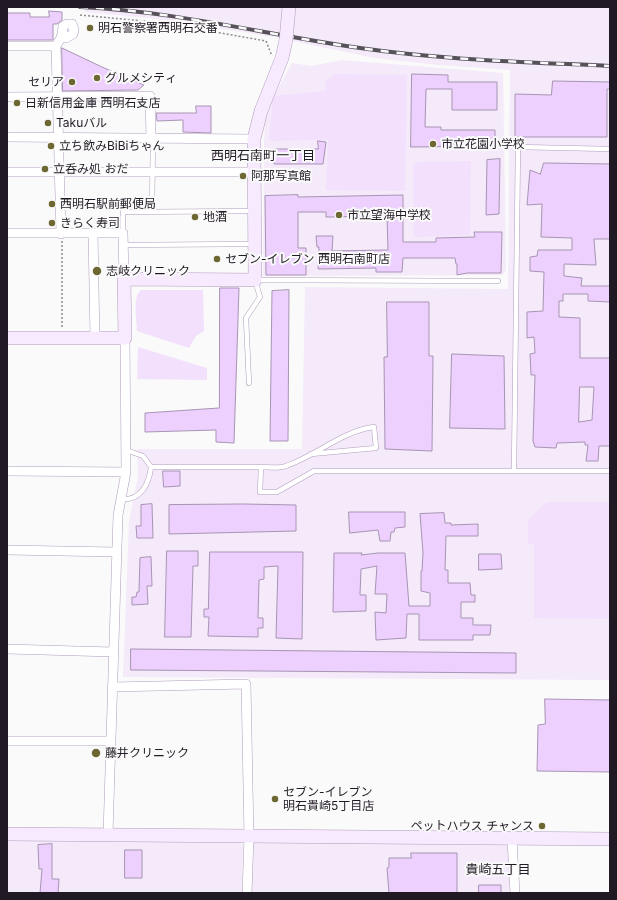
<!DOCTYPE html>
<meta charset="utf-8">
<style>
body{margin:0}
#map{position:relative;width:617px;height:900px;overflow:hidden;background:#fafafa;font-family:Inter,sans-serif}
canvas{display:block}
.frame{position:absolute;inset:0;border:8px solid #211a25;pointer-events:none}
</style>
<div id="map">
<canvas width="617" height="900"></canvas>
<div class="frame"></div>
</div>
<script>
const g = document.querySelector('canvas').getContext('2d');
g.lineJoin = 'round';
function fill(path, color) {
  g.fillStyle = color;
  g.fill(path, 'evenodd');
}
function strokePath(path, color, width, dash) {
  g.strokeStyle = color;
  g.lineWidth = width;
  g.lineCap = dash ? 'butt' : 'round';
  g.setLineDash(dash || []);
  g.stroke(path);
}
function label(font, color, halo, rows, align = 'center') {
  g.font = font + ' Inter,"Noto Sans JP",sans-serif';
  g.lineWidth = 4;
  g.setLineDash([]);
  g.textBaseline = 'middle';
  g.strokeStyle = halo;
  g.fillStyle = color;
  for (const [text, x, y, turn = 0] of rows) {
    g.save();
    g.translate(x, y);
    g.rotate((+turn || 0) * Math.PI / 180);
    g.textAlign = isNaN(turn) ? turn : align;
    if (halo) g.strokeText(text, 0, 0);
    g.fillText(text, 0, 0);
    g.restore();
  }
}
const built = new Path2D(`
 M85,7H610V680L123,677L129,521L138,477L137,449H302L305,287L508,289L510,70L438,65L375,58L268,36L149,18L85,12Z
 M342,60L503,73L506,270L502,275L263,276L264,141L266,109L292,63L311,66Z
 M7,840L240,843L243,845L242,893H7Z
 M253,842L509,845L511,893H250Z`);
const green = new Path2D(`
 M335,74L407,75L405,191L326,190L328,140L269,141L273,96L325,91L326,81Z
 M471,161L470,235L414,237L413,165L418,162Z
 M141,290H203L204,331L196,336L189,348L137,331C137,320 132,297 141,290Z
 M138,347L207,368V380L137,379Z
 M547,502H610V619L534,618V545L528,543V520Z`);
const building = new Path2D(`
 M49,11L62,12V20L57,24H53V40H7V13H30V17H49Z
 M62,48L102,67L144,85L138,90L63,91Z
 M412,74L448,75V82H497V110H452V89H426L425,127H441V130H495V146L411,147Z
 M553,81L610,82V89H607V137H515V94L551,95Z
 M196,106H211V133L183,132V120L157,121L156,113H196Z
 M318,141L326,142L323,164H274L275,149H318Z
 M500,159L499,214L486,215L487,160Z
 M544,163L610,164V239H594L596,265L564,264V276L582,278L581,286H610V302L588,301V294H563V301H559V317L580,318V358H610V446H599L598,461H586L588,445H585V442L557,443L556,448L535,447L533,441L535,375H531L530,354L535,353L534,337L527,338V312L543,311L544,272L530,271V257L537,256L538,250H572V238L541,237L542,204L527,205L530,170L540,174ZM580,387H594L592,420L579,422Z
 M298,195V197L403,195V242H436V238L475,237L474,232H502L501,273H467L457,275V264H456L455,258H403L402,272H376V268L318,269L319,247H317L316,236H333L332,251L388,250L387,216L326,217V212H298V248H306V275H266L265,196Z
 M220,288H239L234,443L216,442V430L145,432V413L219,408Z
 M289,290L288,441H270L272,291Z
 M387,302H429V356H433L432,451L385,449L384,357H387Z
 M452,354L504,356L505,429L450,428Z
 M163,471H180V486L164,487Z
 M152,504L153,538H137L136,526H141V505Z
 M243,504L296,505V531L169,534V505Z
 M349,512H405V527L395,528L394,532H391L390,541H380L378,530L350,533Z
 M444,513L445,523H451V525L478,524V536H446L445,570H448V583H470L471,595H475V602H461V618H473V625H491L490,635H473V640H419V614H407L406,638L376,640L375,612L386,613L387,594H375L377,566L361,569L360,595H366V611L333,612L334,553H362L361,555L378,553H405L409,606H430V593L421,591V571H422L423,553L420,514Z
 M167,551H198V566H193L191,637H165Z
 M210,552H303L302,639L276,638L278,566L264,567V579L259,580L258,618H263V628H258V637L208,636L209,617H204V609H208Z
 M479,554H501L502,569L479,570Z
 M151,557L152,586H147L148,604L132,605V597H136L137,592H139L140,558Z
 M131,649L516,653V673L131,670Z
 M545,699L610,700V772L537,771L538,725L545,724Z
 M52,844V879H59L58,893H40L42,869H39L38,845Z
 M125,850H142V878H125Z
 M411,853H457V893H389L387,868L389,867V858H411Z
 M479,885H501V893H479Z`);
const path = new Path2D(`
 M80,15L164,23L266,41L272,56
 M62,241V328`);
const lane = new Path2D(`
 M61,205L123,206V233
 M123,212L253,211
 M152,212L153,138
 M123,245L253,244
 M249,383L246,318L260,297L255,280L498,281
 M151,467H261L260,492H277L314,471H610
 M261,467C268,467 279,469 286,466C316,456 342,431 374,427L376,448L311,454
 M514,470L518,147L610,149
 M121,499C141,501 149,484 151,467L143,456L126,450`);
const street = new Path2D(`
 M61,37L66,38L73,34L74,30L72,24H67L63,26L62,36L56,46L61,234
 M7,46H56
 M7,97L150,96L151,138
 M7,137L254,139
 M7,172H255
 M7,233H123L124,279
 M93,234L95,339
 M7,471L126,472
 M7,550L116,552
 M7,649L113,652
 M112,687L246,684L249,837L247,893
 M7,741H111
 M108,834L118,515L126,472L125,338
 M512,839L515,893`);
const secondary = new Path2D(`
 M7,338H125L124,279L255,280L254,139L261,111L282,58L286,40
 M7,834L610,839`);
const rail = new Path2D(`
 M80,7C175,11 267,35 360,48C443,60 527,62 610,66`);
const secondaryBridge = new Path2D(`
 M286,40L289,7`);
const markers = [
 [90,28,4,"#6d6733"],
 [97,78,4,"#6d6733"],
 [72,82,4,"#6d6733"],
 [17,103,4,"#6d6733"],
 [48,123,4,"#6d6733"],
 [433,144,4,"#6d6733"],
 [51,146,4,"#6d6733"],
 [45,169,4,"#6d6733"],
 [243,176,4,"#6d6733"],
 [52,204,4,"#6d6733"],
 [339,215,4,"#6d6733"],
 [195,217,4,"#6d6733"],
 [52,223,4,"#6d6733"],
 [217,259,4,"#6d6733"],
 [97,271,5,"#6d6733"],
 [96,753,5,"#6d6733"],
 [275,799,4,"#6d6733"],
 [542,826,4,"#6d6733"]
];
const poiNames = [
 ["明石警察署西明石交番",98,28],
 ["グルメシティ",105,78],
 ["セリア",64,82,"right"],
 ["日新信用金庫 西明石支店",25,103],
 ["Takuバル",56,123],
 ["市立花園小学校",441,144],
 ["立ち飲みBiBiちゃん",59,146],
 ["立呑み処 おだ",53,169],
 ["阿那写真館",251,176],
 ["西明石駅前郵便局",60,204],
 ["市立望海中学校",347,215],
 ["地酒",203,217],
 ["きらく寿司",60,223],
 ["セブン-イレブン 西明石南町店",225,259],
 ["志岐クリニック",106,271],
 ["藤井クリニック",105,753],
 ["セブン-イレブン",283,792],
 ["明石貴崎5丁目店",283,806],
 ["ペットハウス チャンス",534,826,"right"]
];
const neighbourhoodNames = [
 ["西明石南町一丁目",263,156],
 ["貴崎五丁目",498,870]
];
fill(built, '#f4eafa');
fill(green, '#f2e0fd');
fill(building, '#edd0fd');
strokePath(building, '#a894b4', 1);
strokePath(lane, '#b09dbc', 5.5);
strokePath(street, '#b09dbc', 10);
strokePath(secondary, '#b09dbc', 14);
strokePath(path, '#8f8b91', 1.5, [2, 2]);
strokePath(lane, '#fff', 4.5);
strokePath(street, '#fff', 9);
strokePath(secondary, '#f7e9fe', 13);
strokePath(rail, '#57525a', 4);
strokePath(rail, '#fafafa', 2.5, [8]);
strokePath(secondaryBridge, '#b09dbc', 14, []);
strokePath(secondaryBridge, '#f7e9fe', 13);
for (const [x, y, r, color] of markers) {
  const dot = new Path2D();
  dot.arc(x, y, r, 0, 2 * Math.PI);
  g.fillStyle = color;
  g.fill(dot);
  strokePath(dot, '#fafafa', 1.5);
}
label('12px', '#211a25', '#fafafa', poiNames, 'left');
label('13px', '#211a25', '#fafafa', neighbourhoodNames);
</script>
